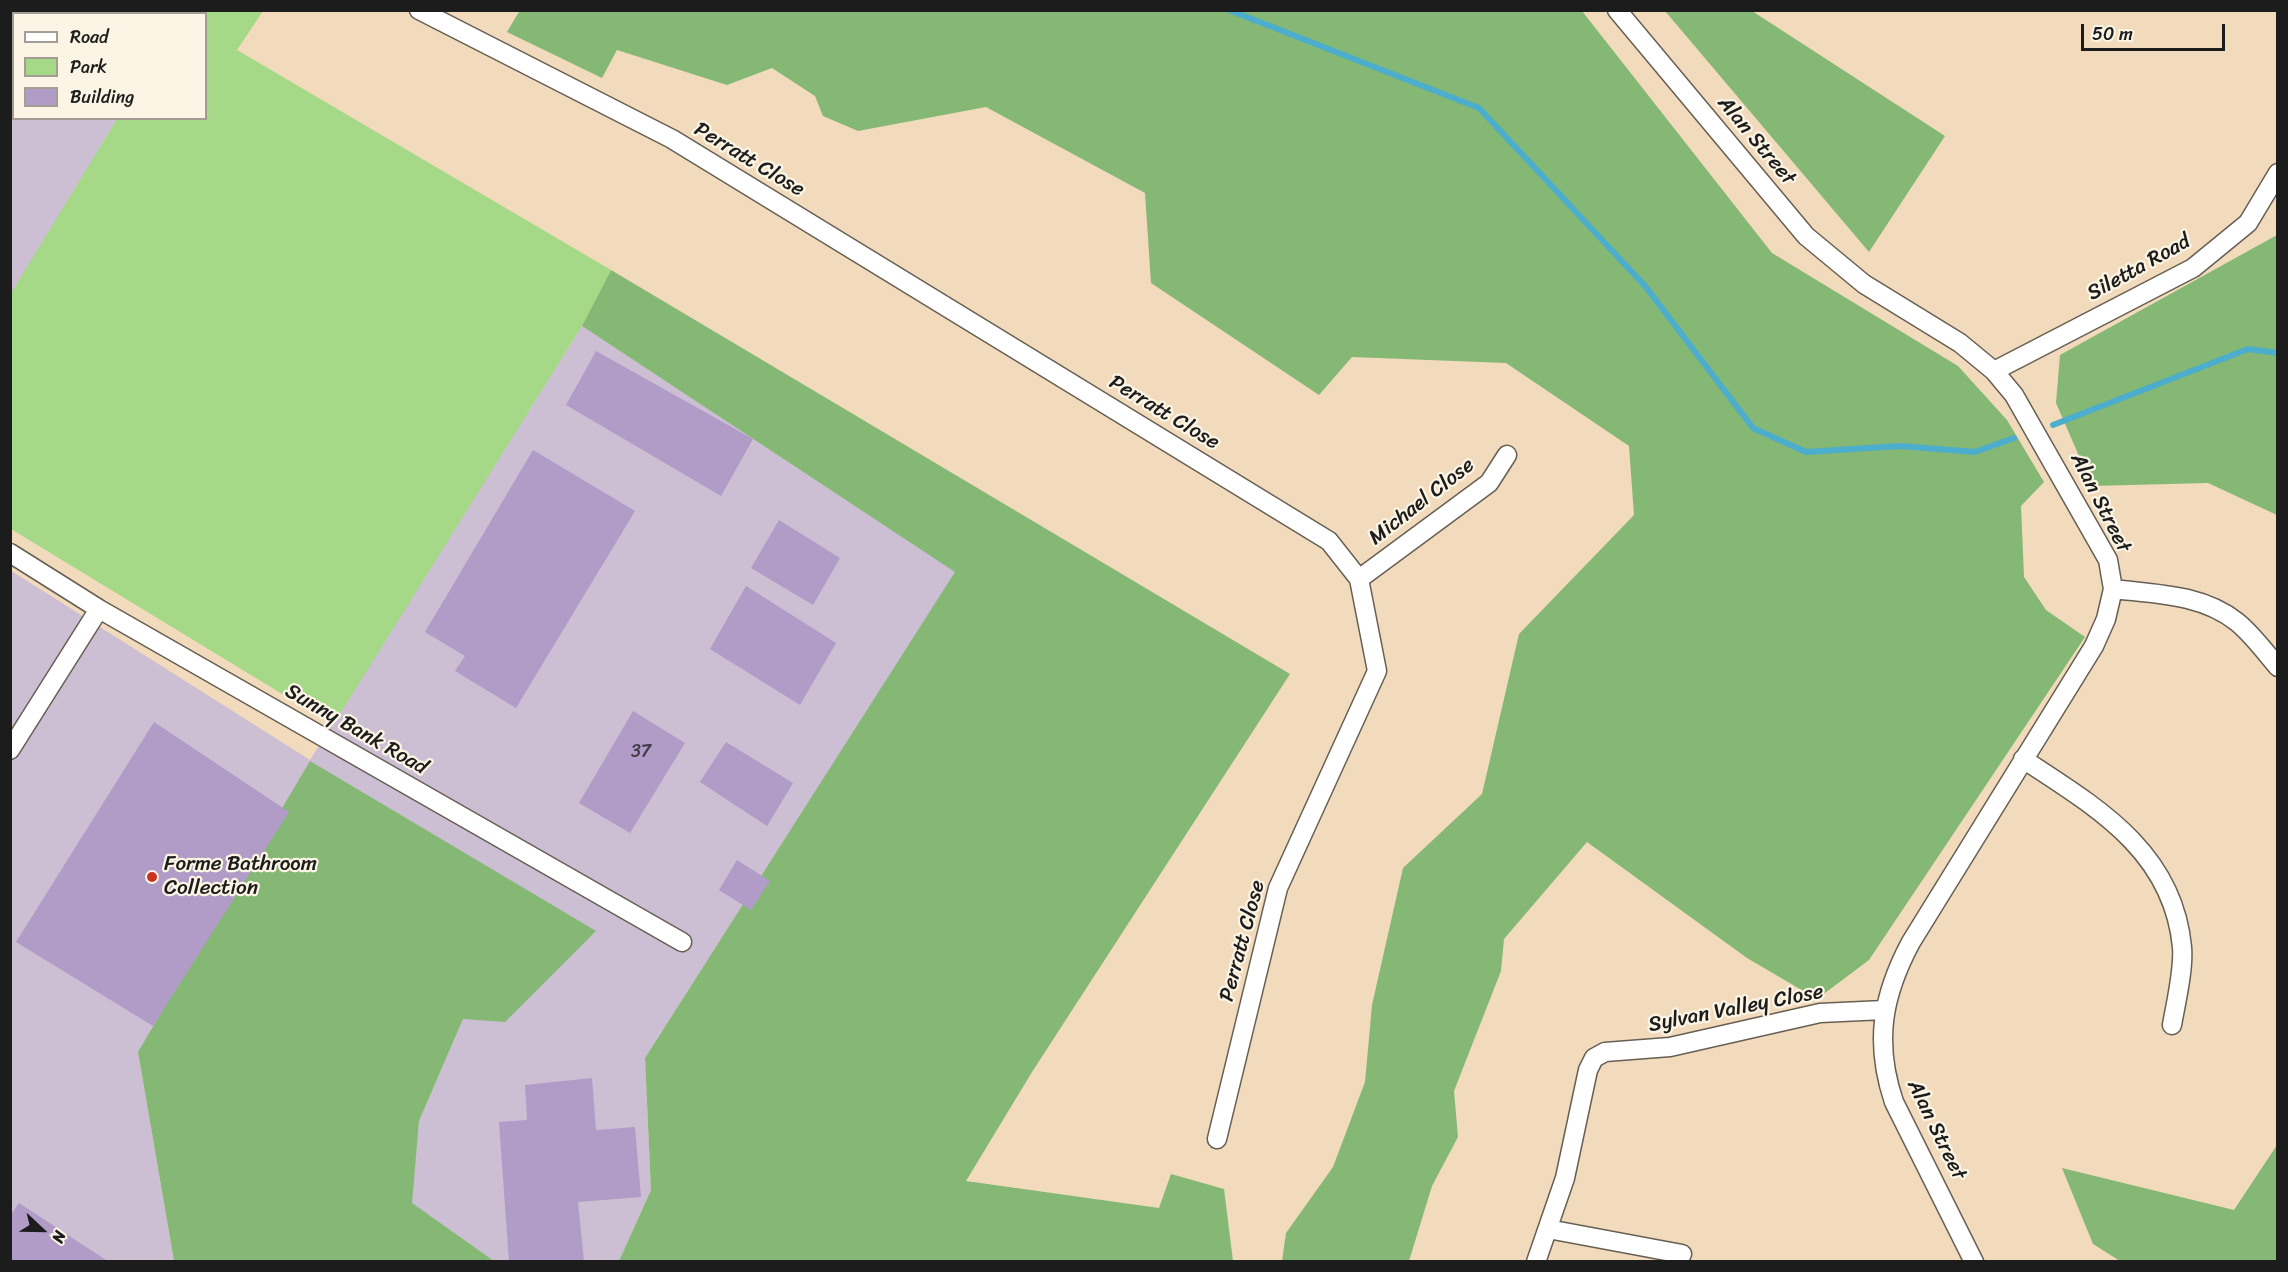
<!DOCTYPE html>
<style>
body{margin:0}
#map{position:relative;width:2288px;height:1272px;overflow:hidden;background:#f1dbbc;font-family:Sriracha,sans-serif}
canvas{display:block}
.frame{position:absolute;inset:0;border:12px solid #1c1c1c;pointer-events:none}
.legend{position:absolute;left:12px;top:12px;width:195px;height:108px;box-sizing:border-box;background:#fcf5e5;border:2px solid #a29e95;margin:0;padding:8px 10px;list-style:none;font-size:18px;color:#1c1c1c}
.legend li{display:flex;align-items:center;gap:12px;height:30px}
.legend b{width:30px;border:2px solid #a29e95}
.north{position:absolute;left:12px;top:1200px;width:60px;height:60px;-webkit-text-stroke:4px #fcf5e5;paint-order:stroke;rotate:112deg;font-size:16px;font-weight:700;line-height:24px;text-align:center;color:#1c1c1c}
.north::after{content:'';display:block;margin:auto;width:21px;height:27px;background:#1c1c1c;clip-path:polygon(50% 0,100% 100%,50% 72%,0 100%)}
.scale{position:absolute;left:2081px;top:24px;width:144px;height:27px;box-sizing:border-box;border:3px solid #1c1c1c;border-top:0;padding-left:8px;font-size:18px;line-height:21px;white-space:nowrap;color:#1c1c1c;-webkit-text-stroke:4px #fcf5e5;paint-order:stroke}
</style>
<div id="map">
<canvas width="2288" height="1272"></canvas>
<div class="frame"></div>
<ul class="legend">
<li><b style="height:8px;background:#fff"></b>Road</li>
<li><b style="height:16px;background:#a5d887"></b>Park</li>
<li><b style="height:16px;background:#b09cc7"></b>Building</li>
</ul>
<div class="north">N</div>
<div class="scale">50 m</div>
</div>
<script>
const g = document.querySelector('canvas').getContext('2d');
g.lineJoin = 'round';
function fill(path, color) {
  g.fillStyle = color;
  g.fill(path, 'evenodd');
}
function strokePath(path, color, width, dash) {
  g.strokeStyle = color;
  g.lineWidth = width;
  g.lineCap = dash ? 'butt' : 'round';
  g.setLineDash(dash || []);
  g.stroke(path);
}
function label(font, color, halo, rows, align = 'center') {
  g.font = font + ' Sriracha,sans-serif';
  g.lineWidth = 4.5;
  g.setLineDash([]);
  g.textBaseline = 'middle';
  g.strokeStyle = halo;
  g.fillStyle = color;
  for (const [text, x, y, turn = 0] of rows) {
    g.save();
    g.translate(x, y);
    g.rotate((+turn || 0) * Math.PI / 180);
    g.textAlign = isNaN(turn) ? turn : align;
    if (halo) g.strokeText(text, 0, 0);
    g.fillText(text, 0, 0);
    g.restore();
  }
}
const industrial = new Path2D(`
 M11,11H69L74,13L14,14V118L117,119L11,295Z
 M582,326L956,572L645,1058L651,1190L619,1261H494L411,1203L419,1121L463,1019L596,932L138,1052L174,1261L11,1262L10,570L310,760Z`);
const green = new Path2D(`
 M70,10L263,11L237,50L611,270L582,326L333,725L11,529L10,295L117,119L206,118V14H75Z`);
const forest = new Path2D(`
 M520,10L1582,11L1772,253L1958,366L2007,420L2044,482L2021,506L2024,577L2046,610L2085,637L1869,960L1817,999L1747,958L1587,842L1504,939L1501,971L1454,1091L1458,1137L1432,1186L1409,1261H1282L1286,1233L1333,1167L1365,1082L1372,1005L1403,868L1482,794L1519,634L1634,515L1629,446L1506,363L1352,357L1319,395L1151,283L1145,193L986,107L858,131L823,116L815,96L772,68L727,85L617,50L602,78L507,32Z
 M1665,11H1752L1945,136L1869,252Z
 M2277,235V515L2208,483L2092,486L2056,403L2060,355Z
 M611,270L1290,674L1032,1072L966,1181L1159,1208L1171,1174L1224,1189L1233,1261H619L651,1190L645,1058L955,572L582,326Z
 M310,761L596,931L505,1022L463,1019L419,1121L412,1203L494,1261H174L138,1052Z
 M2277,1145V1261H2120L2093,1244L2062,1168L2234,1210Z`);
const stream = new Path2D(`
 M1229,10L1479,108L1645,286L1753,428L1806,452L1900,446L1975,452L2014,438
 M2053,425L2248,349L2278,353`);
const building = new Path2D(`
 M10,89L14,91V110L10,115Z
 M596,351L753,439L721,496L566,405Z
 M533,450L635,511L516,708L455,671L465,656L425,632Z
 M779,520L840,558L813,605L751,568Z
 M746,586L836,643L800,705L710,649Z
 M633,711L685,743L630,833L579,803Z
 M154,722L289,812L153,1026L16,942Z
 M726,742L793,783L767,826L700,782Z
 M737,860L770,881L751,910L719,890Z
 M592,1078L596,1130L635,1127L641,1197L578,1202L584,1262H509L499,1122L527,1120L525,1085Z
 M19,1203L109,1262H10V1216Z`);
const minor = new Path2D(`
 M419,10L672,139L1329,541L1359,579L1377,671L1278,888L1217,1139
 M1617,10L1806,236L1864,284L1960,343L1994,371L2014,395L2108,560L2113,589L2106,619L2094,646L1911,942C1882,996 1874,1043 1894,1102L1974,1262
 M1994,371L2193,268L2248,223L2278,173
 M10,553L99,609L682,942
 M1359,579L1489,483L1507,455
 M2113,589C2155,594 2202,594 2237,622C2252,634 2265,652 2278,667
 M10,750L99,609
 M2023,759C2096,807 2173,851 2182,947C2184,969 2176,1002 2172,1025
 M1548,1229L1682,1254
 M1536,1262L1565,1178L1588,1070L1594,1058L1605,1052L1670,1047L1820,1013L1884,1010`);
const markers = [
 [152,877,6,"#c8321e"]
];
const numberNames = [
 ["37",641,752]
];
const streetNames = [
 ["Alan Street",1756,141,50],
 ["Perratt Close",749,160,31],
 ["Siletta Road",2139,268,-29],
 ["Perratt Close",1164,413,31],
 ["Michael Close",1422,502,-38],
 ["Alan Street",2100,503,63],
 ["Sunny Bank Road",356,730,30],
 ["Perratt Close",1243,941,-75],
 ["Sylvan Valley Close",1736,1009,-11],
 ["Alan Street",1936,1130,64]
];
const poiNames = [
 ["Forme Bathroom",164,865],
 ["Collection",164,889]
];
fill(industrial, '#ccbed3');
fill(green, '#a5d887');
fill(forest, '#84b874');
strokePath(stream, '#4dadcc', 6);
fill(building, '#b09cc7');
strokePath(minor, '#675f54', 21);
strokePath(minor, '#fff', 18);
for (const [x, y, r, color] of markers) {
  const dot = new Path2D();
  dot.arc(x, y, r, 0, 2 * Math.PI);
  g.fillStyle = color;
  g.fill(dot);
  strokePath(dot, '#fcf5e5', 2);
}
label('18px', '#413c47', null, numberNames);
label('21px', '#1c1c1c', '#fcf5e5', streetNames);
label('21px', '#1c1c1c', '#fcf5e5', poiNames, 'left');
</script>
